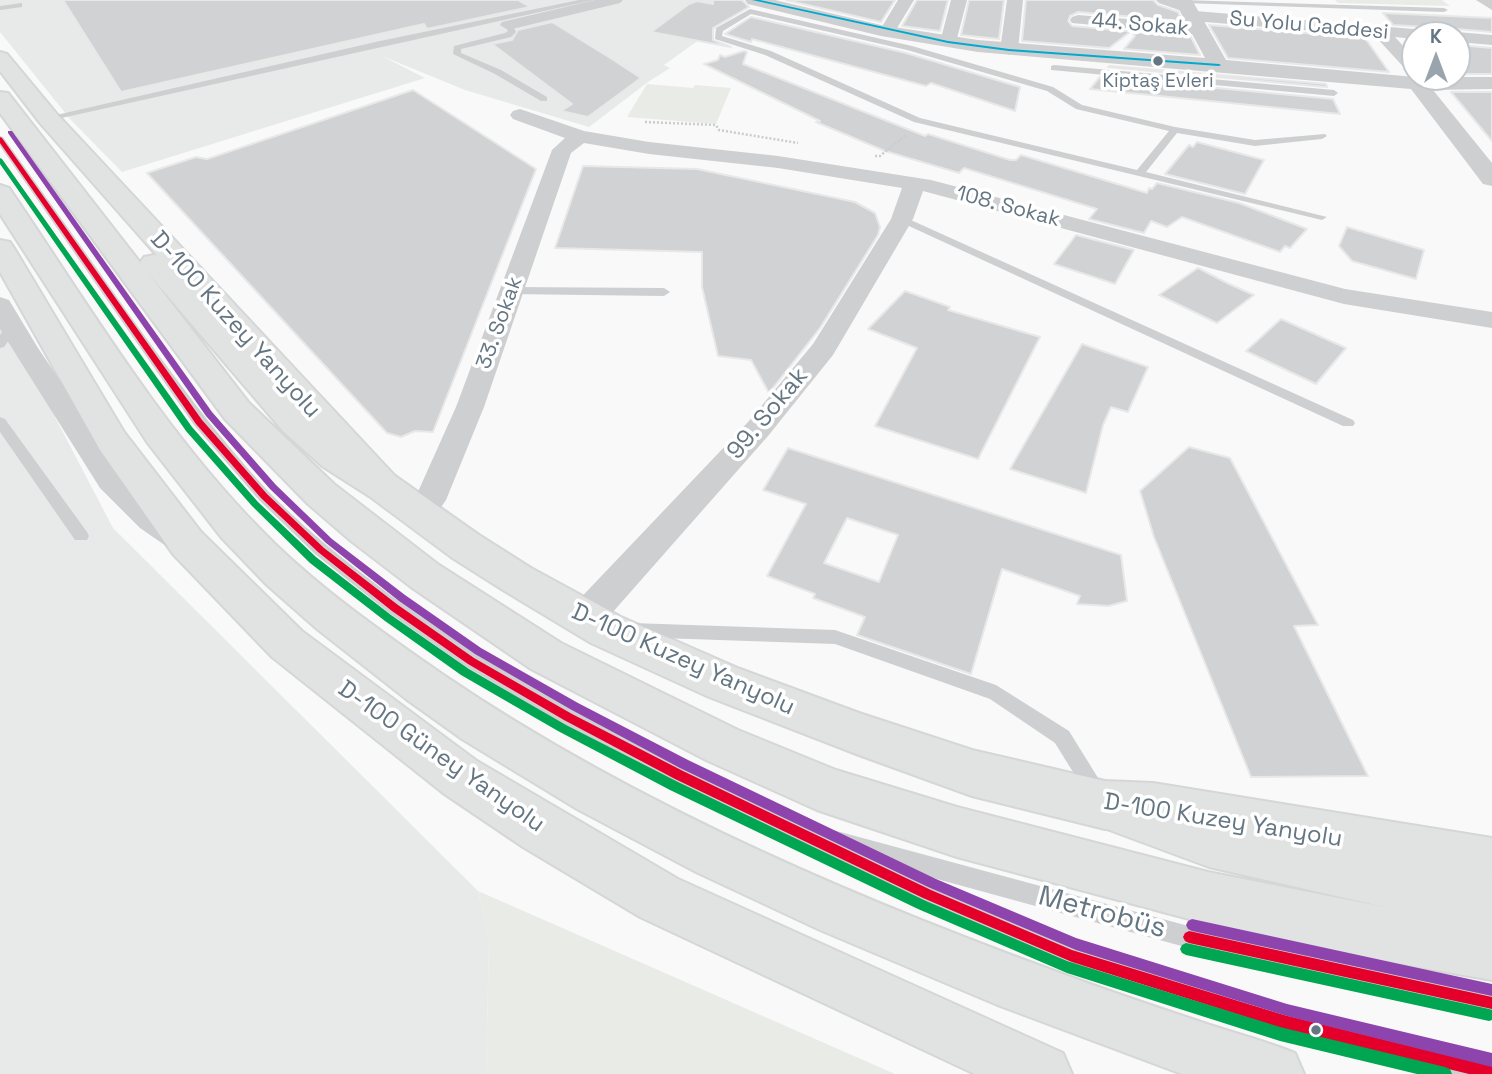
<!DOCTYPE html>
<meta charset="utf-8">
<style>
body{margin:0}
#map{position:relative;width:1492px;height:1074px;overflow:hidden;background:#f9f9f9;font-family:"Space Grotesk",sans-serif}
canvas{display:block}
.north{position:absolute;left:1401px;top:21px;width:70px;height:70px;box-sizing:border-box;background:#fff;border:2px solid #c1c8cd;border-radius:50%;rotate:0deg;font-size:19px;font-weight:700;line-height:28px;text-align:center;color:#657683}
.north::after{content:'';display:block;margin:auto;width:24px;height:32px;background:#99a4ac;clip-path:polygon(50% 0,100% 100%,50% 72%,0 100%)}
</style>
<div id="map">
<canvas width="1492" height="1074"></canvas>
<div class="north">K</div>
</div>
<script>
const g = document.querySelector('canvas').getContext('2d');
g.lineJoin = 'round';
function fill(path, color) {
  g.fillStyle = color;
  g.fill(path, 'evenodd');
}
function strokePath(path, color, width, dash) {
  g.strokeStyle = color;
  g.lineWidth = width;
  g.lineCap = dash ? 'butt' : 'round';
  g.setLineDash(dash || []);
  g.stroke(path);
}
function label(font, color, halo, rows, align = 'center') {
  g.font = font + ' "Space Grotesk",sans-serif';
  g.lineWidth = 7;
  g.setLineDash([]);
  g.textBaseline = 'middle';
  g.strokeStyle = halo;
  g.fillStyle = color;
  for (const [text, x, y, turn = 0] of rows) {
    g.save();
    g.translate(x, y);
    g.rotate((+turn || 0) * Math.PI / 180);
    g.textAlign = isNaN(turn) ? turn : align;
    if (halo) g.strokeText(text, 0, 0);
    g.fillText(text, 0, 0);
    g.restore();
  }
}
const built = new Path2D(`
 M0,0H735L749,4L664,65L670,68L648,82L589,127L465,90L382,56L425,78L122,172L70,119L0,32Z
 M0,312L113,528L478,891L489,939L486,1074H0Z`);
const green = new Path2D(`
 M1335,0H1442L1450,6L1338,3Z
 M647,84L693,88L695,85L731,88L716,124L627,117Z
 M478,891L895,1074H486L489,939Z`);
const building = new Path2D(`
 M63,0H518L530,7L427,29L424,24L121,92Z
 M713,0H742L749,7L713,28V40L731,47L651,32L689,4L697,1L713,4Z
 M786,0H895L881,22Z
 M917,0H948L940,31L902,26Z
 M969,0H1004L999,39L961,35Z
 M1026,0H1153L1158,5L1178,12L1182,21L1078,12L1070,16L1068,21L1072,26L1191,37L1200,55L1124,49L1135,36L1131,31L1109,48L1022,41Z
 M1383,13L1492,18V32L1457,29L1448,35H1436L1426,27L1393,25Z
 M751,17L906,53L1020,87L1015,111L931,83L926,86L752,39L751,42L725,34Z
 M552,22L612,59L641,78L588,117L561,111L572,104L492,44L512,40L518,30Z
 M1209,25L1365,38L1389,72L1228,58Z
 M1457,45L1492,48V74H1457Z
 M744,51L747,52L743,64L925,136L928,134L1010,160H1016L1021,155L1147,193L1149,188L1152,189L1157,183L1239,203L1307,229L1290,248L1285,246L1280,252L1182,217L1167,227L1151,221L1144,233L1089,219L1097,209L964,168L959,173L885,151L816,122L820,121L704,64L718,60L720,55L725,57Z
 M1110,66L1326,84L1327,87L1108,67Z
 M1100,77L1333,99L1340,114L1090,89Z
 M413,90L536,169L433,432L415,431L401,437L387,433L147,173L196,157L207,159Z
 M1451,92H1492V141Z
 M1197,142L1264,160L1245,194L1165,174L1189,145L1193,147Z
 M583,166L697,169L855,202L875,213L880,227L878,235L820,328L769,393L751,360L718,356L702,287V252L555,248Z
 M1347,227L1424,250L1416,279L1352,261L1339,246Z
 M1076,235L1134,250L1115,284L1054,264Z
 M1198,268L1229,284L1254,295L1217,323L1159,295Z
 M905,291L950,307L948,310L1040,337L978,459L875,426L917,348L868,329Z
 M1281,319L1346,348L1316,384L1246,351Z
 M1082,344L1148,367L1128,412L1111,407L1103,425L1086,493L1010,469Z
 M1189,447L1230,458L1318,625L1294,626L1368,776L1251,777L1154,537L1140,491Z
 M788,448L1121,555L1127,601L1108,606L1077,604L1080,596L1002,569L971,674L857,635L865,617L813,598L815,594L767,576L806,504L763,490ZM847,518L898,535L879,582L824,563Z`);
const path = new Path2D(`
 M645,122L716,125L719,130L798,143
 M875,156H880L907,134`);
const service = new Path2D(`
 M579,0H594L48,121L43,118L380,41Z
 M1181,0L1444,8L1448,10L1444,12L1184,3Z
 M22,3V7L0,10V6Z
 M750,9L912,46L1053,87L1082,105L1175,127L1255,140L1325,134L1327,136L1322,139L1255,146L1177,133L1146,172L1327,217L1322,220L914,122L765,55L715,39L716,28ZM751,14L907,50L1047,91L1076,109L1169,131L1137,170L920,118L771,51L722,36L723,31Z
 M505,23H511L516,32L511,37L461,49V53L501,70L547,97V101H541L495,74L453,54L454,46L505,33L508,31Z
 M1054,65L1334,90L1338,93L1334,96L1051,70V66Z
 M0,136L3,137C45,196 87,254 128,313C173,375 216,435 268,491C299,523 333,551 368,578C507,685 667,759 825,834L833,830L1207,931L1492,991V1015L1207,953L893,867L1073,945L1284,1010L1492,1061V1074H1447L1284,1034L1072,967L919,902L672,782L561,723L465,666L389,613L315,554L259,500L194,425L0,146Z
 M902,216L1353,420L1355,423L1353,426H1343L898,221L897,219Z
 M512,287L664,288L670,292L664,296L508,294L506,291Z
 M12,323L18,327L4,347L0,348V335L8,324Z
 M0,417L5,419L87,532L89,536L87,540H75L0,432Z
 M632,623L835,630L996,685L1069,731L1108,794L1105,801L1098,804L1091,801L1055,743L990,699L835,644L632,637L626,635L623,630L626,625Z`);
const minor = new Path2D(`
 M595,0H623L620,3L508,30L500,25L502,22Z
 M898,0H914L894,33H882L880,30Z
 M951,0H967L956,42L948,47L940,42Z
 M1007,0H1023L1018,50L1009,55L1000,50Z
 M1156,0H1179L1195,6V11L1426,30L1434,35H1415V39L1395,37L1415,59V74L1409,73L1375,36L1193,21L1187,19L1185,16L1187,13L1159,3Z
 M1476,0H1492V10Z
 M1078,15L1202,25L1210,30L1202,35L1072,23L1070,20L1072,17Z
 M1457,32L1492,35V45L1457,42V35H1450Z
 M520,109L584,131L649,142L778,156L931,180L1345,289L1492,312V328L1344,304L923,191L913,219L833,355L768,436L597,630L584,634L571,630L566,619L571,608L748,422L813,344L891,219L902,188L778,168L649,154L584,143L571,153L484,407L446,500L431,522L420,525L409,522L404,513L417,494L456,407L552,150L565,138L513,119L510,115L513,111Z
 M0,297L9,300L38,348L122,472L164,510L190,528L195,537L190,546L178,550L166,546L140,528L100,488L0,329Z`);
const tertiary = new Path2D(`
 M745,0H775L881,25L978,40L1205,58L1174,0H1192L1226,60L1415,77H1492V89L1433,90L1492,163V186L1483,184L1411,89L978,52L881,36L748,4Z`);
const primary = new Path2D(`
 M0,52L7,54L56,113L395,476L479,535L531,568L621,617L740,669L859,713L972,750L1105,781L1153,783L1492,838V890L1153,831L1105,829L972,796L859,755L709,697L591,643L503,590L451,557L369,496L40,123L0,71Z
 M0,240L10,242L14,248L124,432L201,532L302,631L477,761L678,879L1063,1053L1072,1074H975L640,917L523,847L443,793L272,657L173,554L100,450L0,272Z`);
const trunk = new Path2D(`
 M0,92L8,93L142,265L140,263L144,257L154,255L164,257L307,415L348,448L395,476L400,486L395,496L382,499L369,496L322,466L283,431L148,273L249,403L334,484L439,565L561,643L738,730L836,770L957,807L1208,872L1389,908L1209,867L1088,822L1081,805L1088,788L1105,781L1209,817L1492,879V980L1361,957L1208,924L957,857L817,810L706,760L531,669L411,587L351,541L308,504L225,419L0,113Z
 M0,185L9,188C88,304 161,428 260,529C304,575 357,614 409,651C603,790 835,891 1060,973C1108,991 1156,1007 1204,1023C1234,1033 1265,1041 1295,1053L1304,1074H1182L1000,1006L820,930L696,872L577,809L462,739L406,699L317,629L267,585L221,537L147,442L0,214Z`);
const bus1 = new Path2D(`
 M0,137L2,138L202,420L267,494L324,548L398,605L474,658L572,714L683,771L931,890L1072,950L1284,1015L1492,1066V1074H1469L1284,1029L1072,962L923,898L675,779L564,720L468,664L392,611L318,552L261,498L196,424L0,143Z
 M1189,931L1492,997V1009L1189,943L1185,941L1183,937L1185,933Z`);
const bus2 = new Path2D(`
 M0,158L2,159L192,427L258,502L316,557L391,615L469,669L566,725L678,782L926,901L1067,961L1280,1027L1445,1067L1450,1069L1452,1074H1417L1280,1041L1067,973L918,909L670,790L558,731L461,675L385,621L310,563L252,506L186,431L0,164Z
 M1186,943L1489,1009L1492,1010V1020L1489,1021L1186,955L1182,953L1180,949L1182,945Z`);
const bus3 = new Path2D(`
 M8,131H12L212,412L276,485L332,539L405,595L481,648L578,703L688,760L936,879L1076,938L1287,1004L1492,1053V1067L1287,1016L1076,950L928,887L680,768L570,709L475,654L399,601L326,543L270,489L206,416L8,133Z
 M1192,919L1492,984V996L1192,931L1188,929L1186,925L1188,921Z`);
const bus4 = new Path2D(`
 M752,0H760L948,41L1009,49L1219,64L1221,65L1219,66L1009,51L948,43Z`);
const markers = [
 [1158,61,6,"#657683"],
 [1316,1030,6,"#657683"]
];
const farBusnames = [
 ["Kiptaş Evleri",1158,82]
];
const farStreetnames = [
 ["44. Sokak",1140,25,5],
 ["Su Yolu Caddesi",1309,26,5],
 ["108. Sokak",1008,207,15],
 ["33. Sokak",500,323,-70]
];
const streetNames = [
 ["D-100 Kuzey Yanyolu",235,325,48],
 ["99. Sokak",768,414,-50],
 ["D-100 Kuzey Yanyolu",683,660,24],
 ["D-100 Güney Yanyolu",441,757,35],
 ["D-100 Kuzey Yanyolu",1223,821,9]
];
const nearStreetnames = [
 ["Metrobüs",1102,913,15]
];
fill(built, '#e8e9e9');
fill(green, '#e8ebe6');
fill(building, '#d0d2d3');
strokePath(building, '#e8e8e8', 2);
strokePath(primary, '#d5d6d7', 4);
strokePath(trunk, '#d5d6d6', 4);
strokePath(path, '#cbcccd', 2.5, [2, 2]);
fill(service, '#cecfd0');
fill(minor, '#cecfd0');
fill(tertiary, '#cecfd0');
fill(primary, '#e1e2e2');
fill(trunk, '#e1e2e2');
fill(bus1, '#e4002b');
fill(bus2, '#00a651');
fill(bus3, '#8e44ad');
fill(bus4, '#00a9ce');
for (const [x, y, r, color] of markers) {
  const dot = new Path2D();
  dot.arc(x, y, r, 0, 2 * Math.PI);
  g.fillStyle = color;
  g.fill(dot);
  strokePath(dot, '#fff', 2.5);
}
label('19px', '#657683', '#fff', farBusnames);
label('21px', '#657683', '#fff', farStreetnames);
label('24px', '#657683', '#fff', streetNames);
label('28px', '#657683', '#fff', nearStreetnames);
</script>
